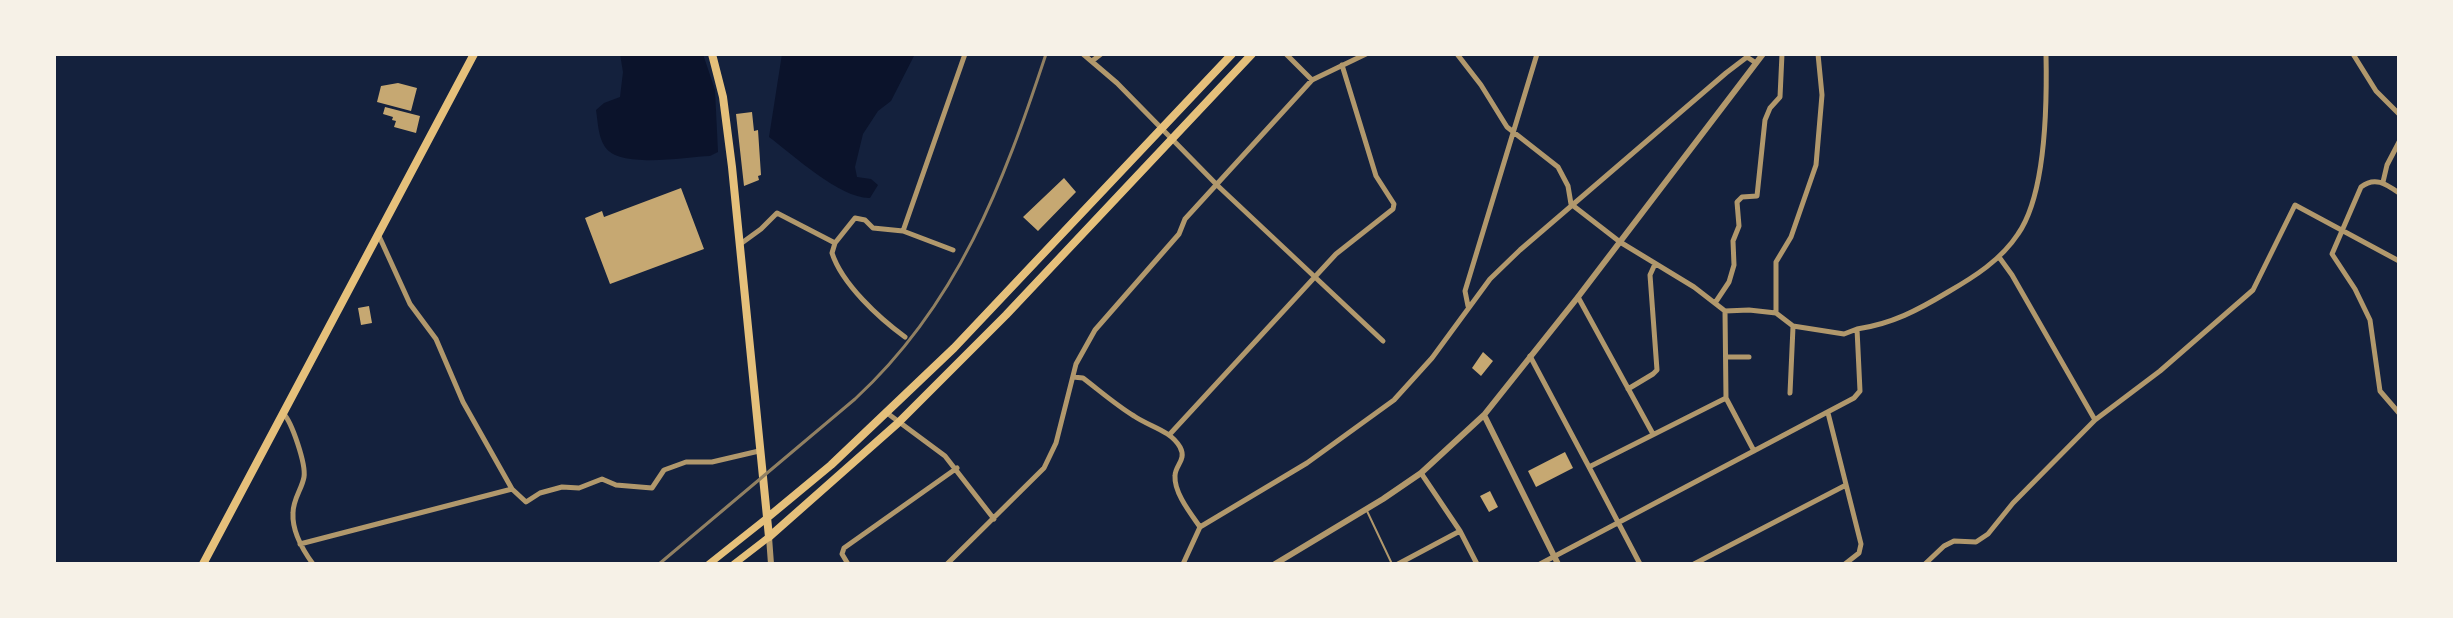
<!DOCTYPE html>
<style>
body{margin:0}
#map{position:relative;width:2453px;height:618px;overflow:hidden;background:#14213d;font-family:Spectral,serif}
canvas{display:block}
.frame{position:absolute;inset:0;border:56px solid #f6f1e7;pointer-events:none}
</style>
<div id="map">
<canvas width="2453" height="618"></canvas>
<div class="frame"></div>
</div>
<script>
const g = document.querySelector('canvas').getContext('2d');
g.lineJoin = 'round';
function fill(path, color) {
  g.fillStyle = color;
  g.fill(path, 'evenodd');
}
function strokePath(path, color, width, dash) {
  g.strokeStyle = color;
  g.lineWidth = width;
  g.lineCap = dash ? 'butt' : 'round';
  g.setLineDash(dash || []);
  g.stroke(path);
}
const water = new Path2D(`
 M620,54H703L715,90L718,152L710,156C686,157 620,169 605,147C598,136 598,123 596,110L604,103L620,97L623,72Z
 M782,54H915L891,101L878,111L863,134L855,167L857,177L871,179L878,185L870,198C841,199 793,155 769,137Z`);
const building = new Path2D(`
 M398,83L417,88L411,111L377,102L381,86Z
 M385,107L420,116L416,133L394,127L396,121L392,120L393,117L383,114Z
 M752,112L754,131L758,130L761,175L758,176L759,180L744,186L736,114Z
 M1064,178L1076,192L1038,231L1023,217Z
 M681,188L704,249L610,284L585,218L602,211L604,217Z
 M369,306L372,323L361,325L358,308Z
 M1483,352L1493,361L1481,376L1472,368Z
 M1565,452L1573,468L1536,487L1528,471Z
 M1490,491L1498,507L1489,512L1480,496Z`);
const service = new Path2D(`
 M1367,511L1392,564`);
const minor = new Path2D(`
 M1083,54L1117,83L1218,186L1383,341
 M1286,54L1312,80
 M1457,54L1481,85L1507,127L1558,167L1568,186L1571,204L1620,242L1694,287L1725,311L1726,398L1589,467L1530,356
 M2353,54L2376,91L2399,114
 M1092,61L1101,54
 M2383,182L2387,165L2399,142
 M2399,193C2386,184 2375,176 2361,187L2332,254L2355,289L2370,320L2380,391L2399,413
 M903,231L873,228L865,220L855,218L835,243L832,253C842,284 879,318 905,337
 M379,236L410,304L436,339L463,402L512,489L526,502L540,493L562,487L579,488L602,479L616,485L652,488L664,470L686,462H712L759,451
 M739,245L761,229L777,213L835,243
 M953,250L903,231L965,54
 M1999,257L2012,275L2095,420
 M1578,297L1653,434
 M1715,303L1729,282L1734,265L1733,241L1739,226L1737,202L1742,197L1757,196L1765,120L1770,108L1780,97L1782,54
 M1468,306L1465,291L1537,54
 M1725,311L1749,310L1776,313L1793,326L1844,334L1857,329
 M1776,313V262L1791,237L1816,165L1822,95L1818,54
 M1726,357H1749
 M1073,377L1083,378C1100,391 1116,405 1134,416C1150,427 1170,430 1180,447C1187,460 1175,465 1175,476C1174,493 1191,514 1200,527
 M1628,389L1653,374L1657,370L1650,275L1655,264
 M1790,393L1793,327
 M1726,398L1754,451
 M283,413C292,422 306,464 304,477C302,489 293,499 293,513C292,531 302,549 313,564
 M887,413L945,456L994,519
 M1828,413L1861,544L1859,553L1845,564
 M1170,434L1336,254L1393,209L1394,204L1376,176L1342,65
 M1589,467L1640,564
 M1421,473L1460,531L1477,564
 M300,544L512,489
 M848,564L842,554L844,548L957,468
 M947,564L1044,468L1056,443L1076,364L1095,330L1179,234L1185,219L1312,80L1366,54
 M1183,564L1200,527L1307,463L1394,400L1432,358L1490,279L1520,250L1726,73L1747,57L1756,63
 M1398,564L1460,531
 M1540,564L1854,398L1860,391L1857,329C1892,324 1918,310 1948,292C1974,277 2001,260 2018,234C2046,194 2047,102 2046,54
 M1694,564L1846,485
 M1925,564L1944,546L1954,541L1976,542L1988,534L2013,503L2095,420L2160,371L2253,290L2295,205L2399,261`);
const tertiary = new Path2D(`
 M1484,415L1558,564
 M769,537L771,564
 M1275,564L1383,499L1421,473L1484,415L1578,297L1763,54`);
const secondary = new Path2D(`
 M709,564L767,518
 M734,564L769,537`);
const primary = new Path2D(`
 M712,54L723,97L732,167L769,537
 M767,518L831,465L954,348L1232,54
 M769,537L898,423L1006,315L1252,54`);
const trunk = new Path2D(`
 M203,564L474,54`);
const rail = new Path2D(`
 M659,564L855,399C958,304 1003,184 1046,54`);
fill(water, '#0b132b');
fill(building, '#c6a872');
strokePath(service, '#b1986c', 2);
strokePath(minor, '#b1986c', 5);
strokePath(tertiary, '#b1986c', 6);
strokePath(secondary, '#e5c07b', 7);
strokePath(primary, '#e5c07b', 8);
strokePath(trunk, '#e5c07b', 8);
strokePath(rail, '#918062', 3);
</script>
